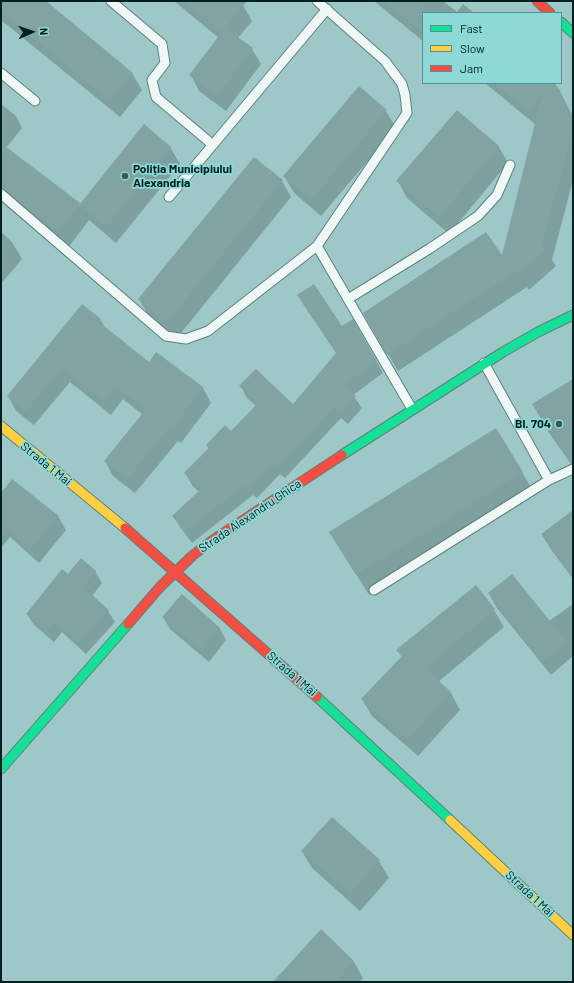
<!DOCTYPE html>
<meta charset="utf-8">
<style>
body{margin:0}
#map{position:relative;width:574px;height:983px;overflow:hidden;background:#9ec8c7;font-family:Barlow,sans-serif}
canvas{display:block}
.frame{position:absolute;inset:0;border:2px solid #002020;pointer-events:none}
.legend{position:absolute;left:422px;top:12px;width:140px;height:72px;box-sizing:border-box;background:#8cd9d8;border:1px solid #548f8e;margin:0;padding:5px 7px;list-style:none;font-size:12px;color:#002020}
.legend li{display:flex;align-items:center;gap:8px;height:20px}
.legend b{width:20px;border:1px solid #548f8e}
.north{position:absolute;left:12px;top:12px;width:40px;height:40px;-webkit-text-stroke:3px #8cd9d8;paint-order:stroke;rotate:88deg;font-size:11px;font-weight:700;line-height:16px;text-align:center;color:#002020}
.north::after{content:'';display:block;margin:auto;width:14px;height:18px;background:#002020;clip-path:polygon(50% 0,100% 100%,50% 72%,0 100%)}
</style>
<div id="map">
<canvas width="574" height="983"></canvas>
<div class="frame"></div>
<ul class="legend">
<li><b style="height:5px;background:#16e098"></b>Fast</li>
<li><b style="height:5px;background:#ffcf43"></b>Slow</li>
<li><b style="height:5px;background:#f24e42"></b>Jam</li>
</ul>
<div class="north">N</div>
</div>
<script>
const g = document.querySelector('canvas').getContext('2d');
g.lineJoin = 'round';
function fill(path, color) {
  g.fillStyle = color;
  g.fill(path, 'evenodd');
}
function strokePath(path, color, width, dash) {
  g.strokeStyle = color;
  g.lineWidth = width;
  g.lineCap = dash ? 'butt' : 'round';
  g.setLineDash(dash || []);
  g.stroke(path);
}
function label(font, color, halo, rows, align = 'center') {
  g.font = font + ' Barlow,sans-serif';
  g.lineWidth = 3.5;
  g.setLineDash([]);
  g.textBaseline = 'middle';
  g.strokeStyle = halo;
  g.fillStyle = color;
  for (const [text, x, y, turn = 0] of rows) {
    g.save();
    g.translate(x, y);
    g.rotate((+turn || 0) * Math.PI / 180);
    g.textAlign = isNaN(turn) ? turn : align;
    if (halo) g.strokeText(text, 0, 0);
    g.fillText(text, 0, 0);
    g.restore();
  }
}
const shadow = new Path2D(`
 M1,1H44L132,73L142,90L120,117L1,20Z
 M174,1H238L243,5L252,21L238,38L252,49L261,64L226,111L199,91L191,75L219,38Z
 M374,1H443L457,12L463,4L474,13H423V41Z
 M485,83H555L573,117V180L552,260L556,266L529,290L527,287L398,371L364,313L502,258L536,125Z
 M1,104L16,116L22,128L6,148L80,205L170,147L180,164L116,243L89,220L68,248L1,197Z
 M386,111L396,128L321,216L294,193L284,176Z
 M457,111L499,147L508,163L449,234L407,198L398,181Z
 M282,181L291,197L177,338L149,316L139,299Z
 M1,232L12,242L22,259L1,284Z
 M298,296L342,327L352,320L383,373L353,395L362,408L348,424L341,418L285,478L280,474L257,498L253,495L192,543L180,527L174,516L199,492L192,485L185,473L209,449L207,445L231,432L256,406L247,398L241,386L293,405L337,353Z
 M101,320L106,330L149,363L157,353L203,388L211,403L181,443L178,441L135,493L113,476L105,461L143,415L123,399L111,415L70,382L34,425L16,411L8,396Z
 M573,380V467L548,431L533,405Z
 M522,472L534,493L369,595L343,553Z
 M1,494L58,516L66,530L39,563L10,537L1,548Z
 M573,514V579L550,548L542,535Z
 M95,571L102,583L92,596L108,611L115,622L86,654L62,632L54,642L34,625L27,614L68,576Z
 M476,587L494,610L504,627L438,682L451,693L460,710L418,756L372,716L362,699L402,658L398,650Z
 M489,594L549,621L573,604V656L551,675L497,608Z
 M182,596L220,629L226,640L209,662L170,629L163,617Z
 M332,818L379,861L389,878L360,911L312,868L302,851Z
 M321,930L354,962L363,978L360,982H281Z`);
const building = new Path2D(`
 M1,1H46L133,73L110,101L1,12Z
 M183,1H247L225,28L253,48L217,96L189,75L225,28L221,32Z
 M384,1H423V33Z
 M494,83H553L559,89L573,117V138H570L542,246L547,249L518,274L516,271L387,355L363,313L486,232L502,255L542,95L529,111Z
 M359,86L387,110L311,200L283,176Z
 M457,110L499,146L439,217L396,181Z
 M144,124L171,147L106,227L79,205Z
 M1,143L80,203L58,232L29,210L5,189L1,188Z
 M254,157L283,180L167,322L138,299Z
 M314,284L342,326L353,319L377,361L344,385L356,396L341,413L334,407L278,468L273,463L249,487L246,484L185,532L172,516L200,490L184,473L209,448L206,445L225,425L231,431L258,403L239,386L256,369L293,404L336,353L297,295Z
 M82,304L101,319L99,322L149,362L156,352L203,387L172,429L169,427L127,480L104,461L146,409L115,386L103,401L61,368L26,412L7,396Z
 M573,379V463H572L532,404Z
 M496,428L523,472L356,575L329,532Z
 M12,479L59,516L31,549L1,524V493Z
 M573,510V577L541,534Z
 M81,558L96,571L83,587L109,610L79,643L55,622L47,631L26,614L62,569L68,574Z
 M512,574L567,642L542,662L488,593Z
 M476,585L495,609L425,668L451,692L408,740L361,699L402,656L396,650Z
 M182,594L220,628L202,651L162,617Z
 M332,817L380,860L350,894L301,851Z
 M321,929L354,961L335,982H273Z`);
const lane = new Path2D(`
 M111,1L162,44L165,63L152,80L156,97L213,145
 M1,73L35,101
 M1,194L166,336L186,339L208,331L317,246L407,113L405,95L402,84L385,61L317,1
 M169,197L327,9
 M317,246L412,409
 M348,299L429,249L478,216L497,195L510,165
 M484,363L549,480
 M374,590L549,480L573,469`);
const fast = new Path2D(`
 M561,22L573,33
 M342,455L503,352L538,332L573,315
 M317,697L450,820
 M1,769L128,624`);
const slow = new Path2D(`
 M1,426L125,528
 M450,820L573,935`);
const jam = new Path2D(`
 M537,1L550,13
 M125,528L317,697
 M128,624L160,587L192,556L213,540L342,455`);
const markers = [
 [125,176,4,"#375b5a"],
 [559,424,4,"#375b5a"]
];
const poiNames = [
 ["Poliția Municipiului",133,169],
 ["Alexandria",133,183],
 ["Bl. 704",551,424,"right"]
];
const streetNames = [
 ["Strada 1 Mai",46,464,39],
 ["Strada Alexandru Ghica",250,516,-34],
 ["Strada 1 Mai",292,674,41],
 ["Strada 1 Mai",530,894,43]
];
fill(shadow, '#0003');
fill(building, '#81a3a2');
strokePath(lane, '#607f7e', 11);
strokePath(fast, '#607f7e', 11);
strokePath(slow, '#607f7e', 11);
strokePath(jam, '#607f7e', 11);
strokePath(lane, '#f0f7f7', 9);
strokePath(fast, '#16e098', 9);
strokePath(slow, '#ffcf43', 9);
strokePath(jam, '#f24e42', 9);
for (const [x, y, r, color] of markers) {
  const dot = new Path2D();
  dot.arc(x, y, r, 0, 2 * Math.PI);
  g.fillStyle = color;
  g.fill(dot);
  strokePath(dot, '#8cd9d8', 1.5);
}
label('bold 12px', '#002020', '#8cd9d8', poiNames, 'left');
label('12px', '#002020', '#8cd9d8', streetNames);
</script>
